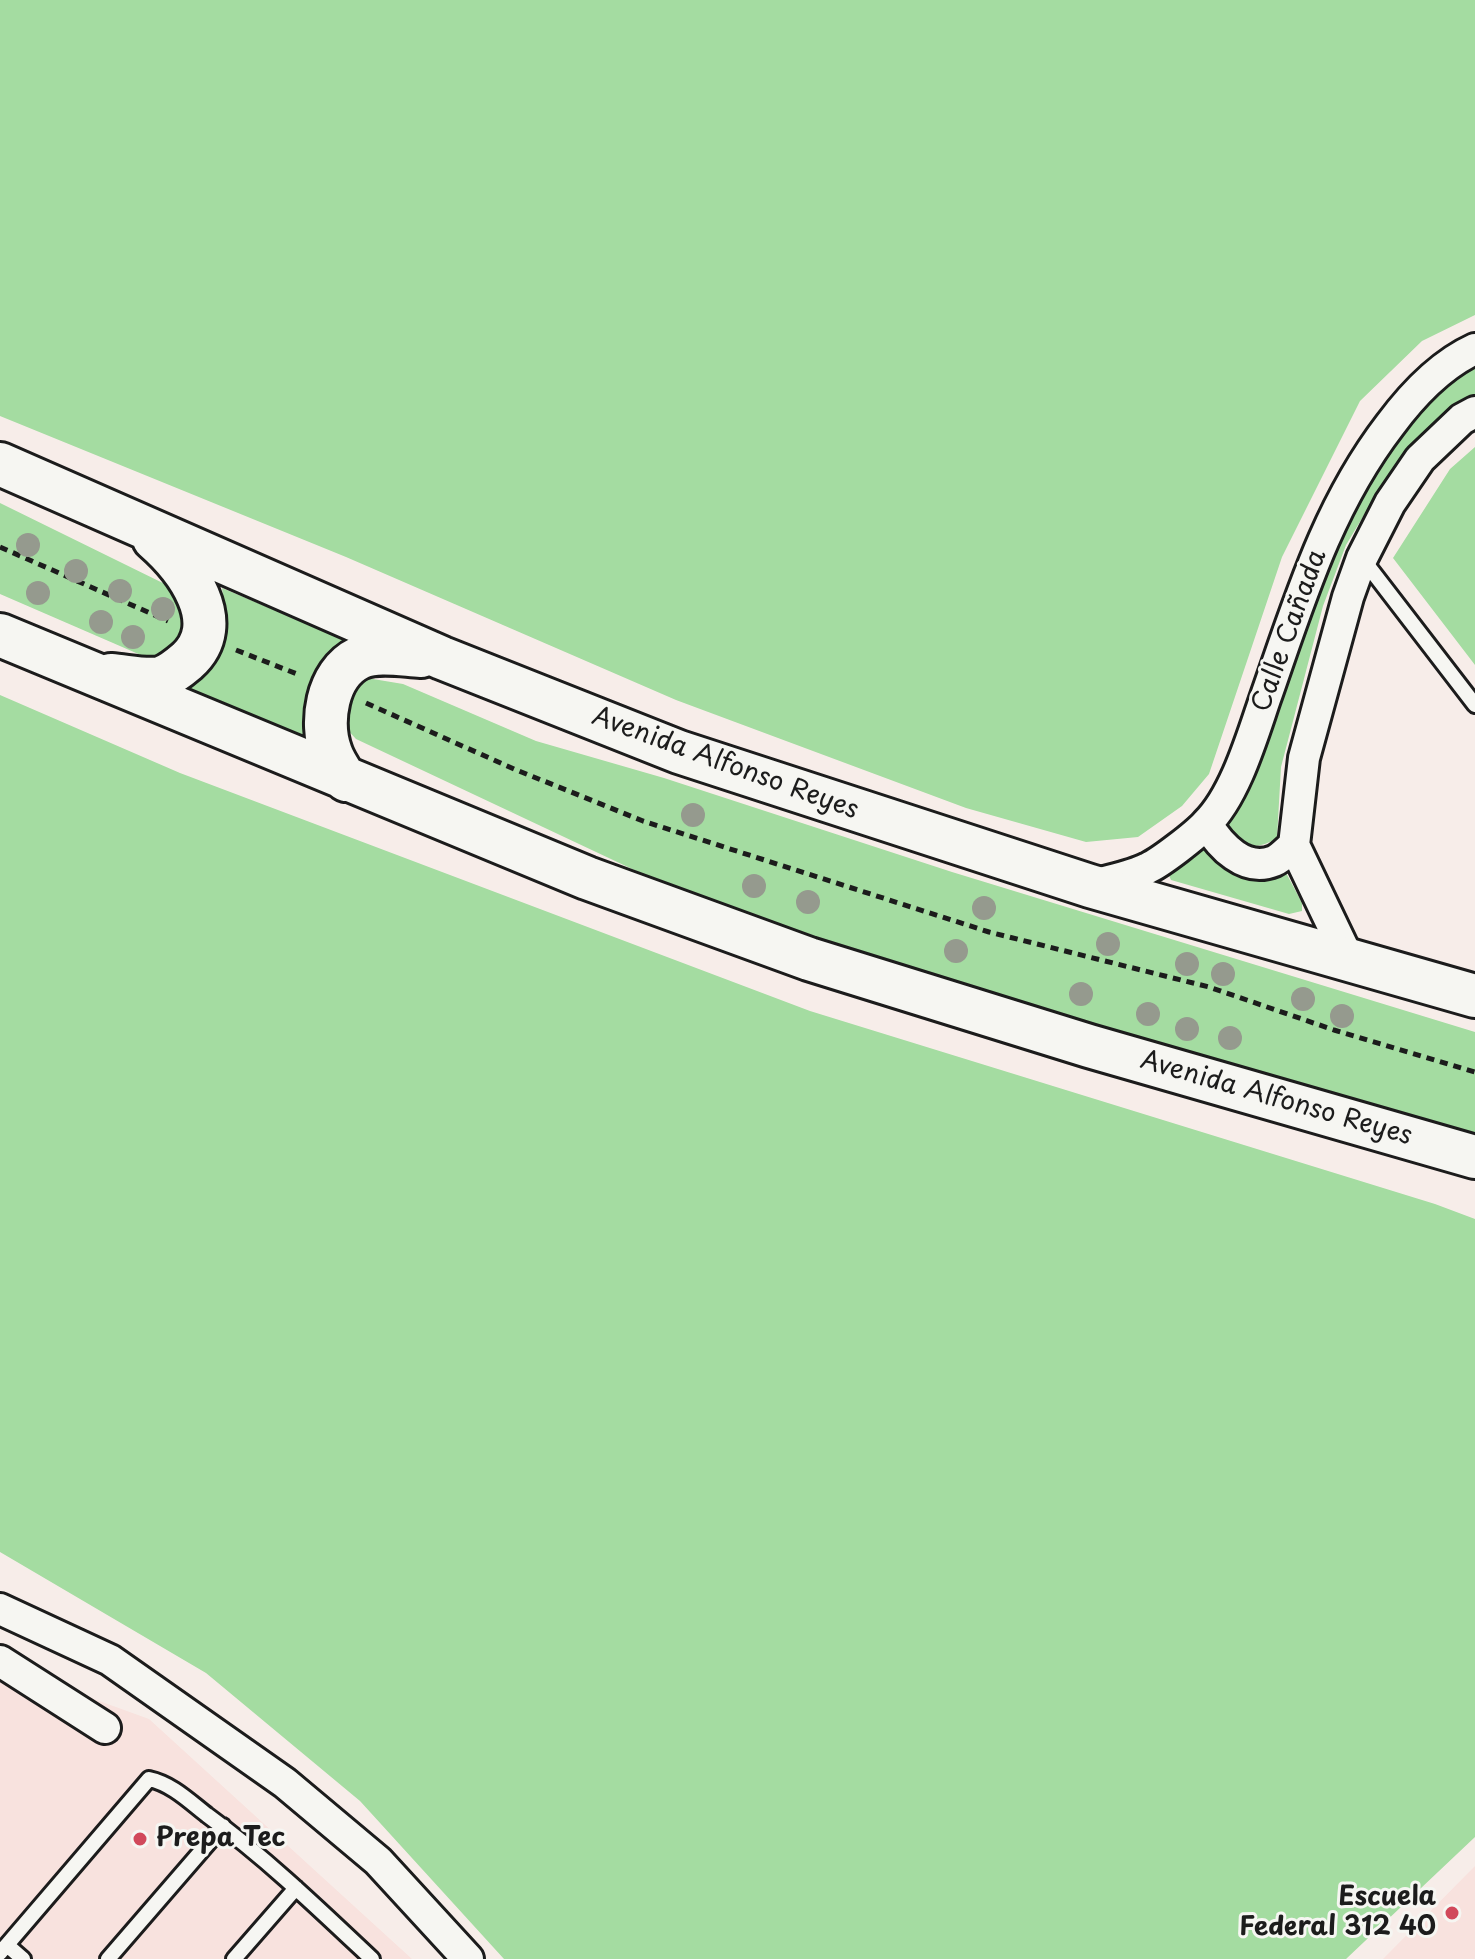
<!DOCTYPE html>
<meta charset="utf-8">
<style>
body{margin:0}
canvas{display:block;background:#f7ede9}
</style>
<canvas width="1475" height="1959"></canvas>
<script>
const g = document.querySelector('canvas').getContext('2d');
g.lineJoin = 'round';
function fill(path, color) {
  g.fillStyle = color;
  g.fill(path, 'evenodd');
}
function strokePath(path, color, width, dash) {
  g.strokeStyle = color;
  g.lineWidth = width;
  g.lineCap = dash ? 'butt' : 'round';
  g.setLineDash(dash || []);
  g.stroke(path);
}
function label(font, color, halo, rows, align = 'center') {
  g.font = font + ' "Playpen Sans",sans-serif';
  g.lineWidth = 6;
  g.setLineDash([]);
  g.textBaseline = 'middle';
  g.strokeStyle = halo;
  g.fillStyle = color;
  for (const [text, x, y, turn = 0] of rows) {
    g.save();
    g.translate(x, y);
    g.rotate((+turn || 0) * Math.PI / 180);
    g.textAlign = isNaN(turn) ? turn : align;
    if (halo) g.strokeText(text, 0, 0);
    g.fillText(text, 0, 0);
    g.restore();
  }
}
const built = new Path2D(`
 M0,1665L149,1719L412,1959H0Z
 M1475,1866V1959H1383Z`);
const green = new Path2D(`
 M0,0H1475V315L1422,341L1360,401L1282,557L1209,774L1182,806L1138,837L1086,842L966,808L676,700L346,557L0,416Z
 M1475,363V396L1437,419L1385,480L1346,545L1323,606L1281,767L1277,838C1252,854 1231,845 1224,817L1332,537L1417,404Z
 M1475,447V665L1393,558L1450,469Z
 M0,503L173,588C190,627 194,627 161,657L143,656L0,594Z
 M222,588L360,646L319,747L189,690C220,654 229,636 222,588Z
 M367,678L403,684L536,741L664,778L952,872L1475,1032V1138L972,991L681,892L356,739L344,726L348,694Z
 M0,695L180,773L810,1011L1435,1204L1475,1219V1837L1346,1959H504L360,1801L206,1673L0,1552Z
 M1201,847L1228,869L1283,867L1302,903V911L1289,914L1171,880L1167,871Z`);
const path = new Path2D(`
 M0,547L168,621
 M236,650L297,674
 M366,703L514,769L643,821L989,932L1209,987L1334,1030L1475,1072`);
const service = new Path2D(`
 M1362,558L1475,705
 M7,1945L23,1959
 M0,1953L149,1779C172,1784 189,1801 207,1815C266,1858 319,1909 372,1959
 M108,1959L223,1826
 M234,1959L296,1888`);
const minor = new Path2D(`
 M1207,824C1220,846 1245,873 1274,861C1281,858 1288,850 1294,845
 M1090,886C1109,880 1131,877 1148,868C1161,862 1196,835 1206,824C1235,796 1252,737 1265,699C1299,602 1327,507 1390,425C1413,394 1440,365 1475,349
 M1349,960L1294,845L1304,758L1348,597L1362,558L1390,503L1420,459L1462,419L1475,412
 M0,1609L110,1660L285,1783L378,1861L468,1959
 M0,1661L105,1728`);
const secondary = new Path2D(`
 M0,464L442,658L679,752L1090,886L1475,996
 M0,635L587,878L809,959L1089,1046L1475,1157
 M111,675C126,676 146,681 161,678C170,675 180,667 187,661C229,623 186,567 154,539
 M346,780C341,772 334,762 331,753C320,723 326,674 359,658C377,650 402,655 421,656`);
const trees = [
 [28,545],
 [76,571],
 [120,591],
 [38,593],
 [163,609],
 [101,622],
 [133,637],
 [693,815],
 [754,886],
 [808,902],
 [984,908],
 [1108,944],
 [956,951],
 [1187,964],
 [1223,974],
 [1081,994],
 [1303,999],
 [1148,1014],
 [1342,1016],
 [1187,1029],
 [1230,1038]
];
const markers = [
 [140,1839,8,"#d1495b"],
 [1452,1913,8,"#d1495b"]
];
const streetNames = [
 ["Calle Cañada",1290,631,-70],
 ["Avenida Alfonso Reyes",725,764,20],
 ["Avenida Alfonso Reyes",1276,1099,16]
];
const poiNames = [
 ["Prepa Tec",156,1839],
 ["Escuela",1436,1898,"right"],
 ["Federal 312 40",1436,1928,"right"]
];
fill(built, '#f8e2de');
fill(green, '#a4dca1');
strokePath(service, '#1c1c1c', 20);
strokePath(minor, '#1c1c1c', 36);
strokePath(secondary, '#1c1c1c', 48);
strokePath(path, '#1c1c1c', 5, [8, 6]);
strokePath(service, '#f6f6f2', 14);
strokePath(minor, '#f6f6f2', 30);
strokePath(secondary, '#f6f6f2', 42);
g.fillStyle = '#959a8e';
for (const [x, y] of trees) {
  g.beginPath();
  g.arc(x, y, 12, 0, 2 * Math.PI);
  g.fill();
}
for (const [x, y, r, color] of markers) {
  const dot = new Path2D();
  dot.arc(x, y, r, 0, 2 * Math.PI);
  g.fillStyle = color;
  g.fill(dot);
  strokePath(dot, '#f6f6f2', 3);
}
label('26px', '#1c1c1c', '#f6f6f2', streetNames);
label('bold 26px', '#1c1c1c', '#f6f6f2', poiNames, 'left');
</script>
